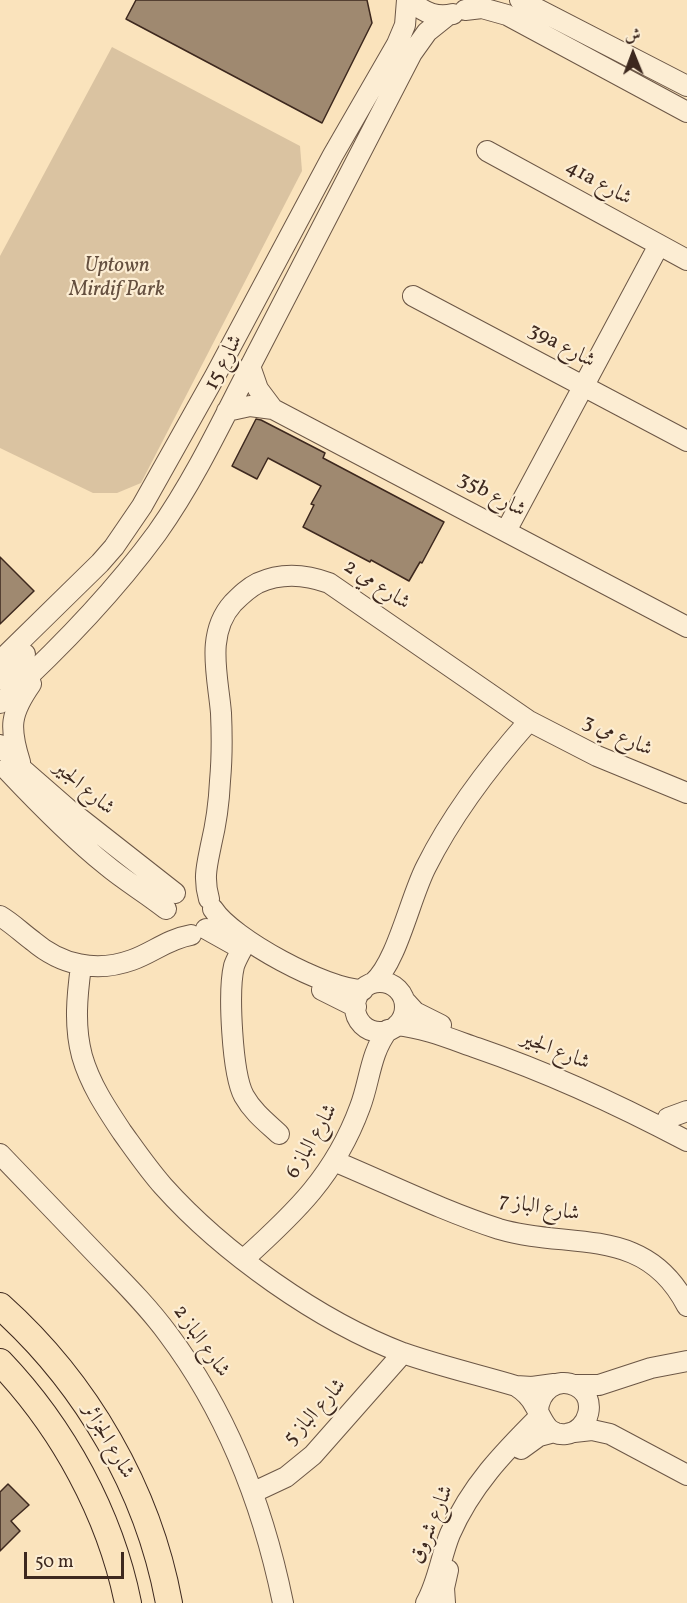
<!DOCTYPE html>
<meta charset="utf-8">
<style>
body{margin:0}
#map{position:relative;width:687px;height:1603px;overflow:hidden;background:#fae3bc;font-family:Vollkorn,Amiri,serif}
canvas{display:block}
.north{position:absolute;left:603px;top:24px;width:60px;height:60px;-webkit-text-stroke:4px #fcedd3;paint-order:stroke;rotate:359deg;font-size:16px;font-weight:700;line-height:24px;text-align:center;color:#3d281e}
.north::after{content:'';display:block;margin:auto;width:21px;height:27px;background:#3d281e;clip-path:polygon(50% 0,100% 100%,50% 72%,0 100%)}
.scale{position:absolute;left:24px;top:1552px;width:100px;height:27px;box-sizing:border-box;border:3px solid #3d281e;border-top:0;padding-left:8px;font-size:18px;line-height:21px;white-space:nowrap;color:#3d281e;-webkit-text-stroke:4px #fcedd3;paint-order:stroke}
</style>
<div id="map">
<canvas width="687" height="1603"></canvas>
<div class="north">ش</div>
<div class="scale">50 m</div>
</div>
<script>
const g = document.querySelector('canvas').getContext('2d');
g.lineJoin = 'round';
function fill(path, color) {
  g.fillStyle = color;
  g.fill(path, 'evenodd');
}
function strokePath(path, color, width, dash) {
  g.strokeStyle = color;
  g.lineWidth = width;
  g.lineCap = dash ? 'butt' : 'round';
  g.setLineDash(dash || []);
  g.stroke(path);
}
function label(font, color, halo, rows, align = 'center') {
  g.font = font + ' Vollkorn,Amiri,serif';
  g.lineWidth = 4.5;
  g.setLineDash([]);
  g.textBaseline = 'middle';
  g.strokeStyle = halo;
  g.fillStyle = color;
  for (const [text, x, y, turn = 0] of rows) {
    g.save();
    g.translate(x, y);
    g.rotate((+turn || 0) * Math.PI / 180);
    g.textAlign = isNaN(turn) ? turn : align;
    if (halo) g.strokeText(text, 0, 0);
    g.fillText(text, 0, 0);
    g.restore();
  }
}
const green = new Path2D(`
 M112,47L300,146L302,171L141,483L117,493H93L0,448V256Z`);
const building = new Path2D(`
 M136,0H367L372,23L322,123L126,19Z
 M256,419L261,420L325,453L323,458L444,522L422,563L420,562L409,581L371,560L370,562L303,527L314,505L311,504L321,486L268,458L257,479L232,466Z
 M0,557L34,591L0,624Z
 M8,1484L29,1505L11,1521L20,1531L0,1551V1492Z`);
const minor = new Path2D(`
 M411,0C422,12 436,18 453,14
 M520,0L687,86
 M465,10L482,8L507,15L687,112
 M487,151L687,260
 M413,296L687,441
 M250,366L258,389L273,409
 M227,411L250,406L273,409L687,627
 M506,531L659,245
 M0,661L100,563L114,547L142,506L215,376L333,155L397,44L405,25L407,0
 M0,679L25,654
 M0,703C57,651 111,596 157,533C196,478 225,415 256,355C308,254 360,153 412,53L427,32L447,16
 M0,745L21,768L68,809L175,893
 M20,762C9,727 10,714 31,684
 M6,769C38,803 70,836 106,865C125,881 146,893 166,909
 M209,899C203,878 207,865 211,845C216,824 219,803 220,781C222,759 222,735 221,713C218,676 205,634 233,603C241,595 248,588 258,583C282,572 305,574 329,583L529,721L597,756L687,793
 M213,909C232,939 327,990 363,990
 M0,916C12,923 22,933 33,941C61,965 96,973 132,960C152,953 168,939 191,935
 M206,929L240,948
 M242,949C239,955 236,960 234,966C228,991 232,1074 244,1096C253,1112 266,1122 279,1134
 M81,966C77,996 74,1026 82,1056C90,1084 106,1108 122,1132C135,1150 148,1169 163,1186C223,1253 319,1321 403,1353C440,1366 479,1375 516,1386L532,1387L554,1384
 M355 1007a25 25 0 1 1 50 0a25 25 0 1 1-50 0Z
 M373,983C397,962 410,898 426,867C453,813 490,765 529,721
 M322,990L356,1007
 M404,1000L415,1012L441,1025
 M397,1025C425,1028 451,1039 477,1048C550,1073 619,1105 687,1141
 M668,1118L687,1111
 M0,1154C32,1187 63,1220 95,1253C120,1279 146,1304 168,1334C228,1414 263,1505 283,1603
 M334,1161C389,1184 443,1211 499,1229C570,1250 645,1224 687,1306
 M244,1259C296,1212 335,1175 360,1107C370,1081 370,1053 388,1030
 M574,1385H599L651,1368L687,1361
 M516,1386C524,1391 531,1398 535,1406C543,1419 546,1436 566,1434C590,1431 598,1397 576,1386C556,1376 539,1392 538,1411
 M574,1432L592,1430L610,1434L687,1475
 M521,1449L539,1436L554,1432
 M254,1492L286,1477L313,1455L403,1353
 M426,1603C438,1582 441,1556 450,1534C471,1486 503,1453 539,1417
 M445,1603L444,1588L448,1570`);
const major = new Path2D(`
 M0,1306C86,1383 148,1489 169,1603
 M0,1362C63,1428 110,1514 128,1603`);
const streetNames = [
 ["41a شارع",598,184,29],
 ["39a شارع",561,347,28],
 ["شارع 15",225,363,-63],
 ["35b شارع",491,496,28],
 ["شارع مي 2",376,586,33],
 ["شارع مي 3",617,737,24],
 ["شارع الجير",83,789,40],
 ["شارع الجير",555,1052,22],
 ["شارع الباز 6",313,1142,-60],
 ["شارع الباز 7",539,1209,10],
 ["شارع الباز 2",200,1342,55],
 ["شارع الباز 5",316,1413,-48],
 ["شارع الجزائر",107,1442,60],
 ["شارع شروق",433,1525,-67]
];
const parkNames = [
 ["Uptown",117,267],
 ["Mirdif Park",117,291]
];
fill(green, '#dac3a1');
fill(building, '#9f8970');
strokePath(building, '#3d281e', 1.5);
strokePath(minor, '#6c5746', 22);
strokePath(major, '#3d281e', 28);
strokePath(minor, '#fcedd3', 20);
strokePath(major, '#fae3bc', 26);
label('21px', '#3d281e', '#fcedd3', streetNames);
label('italic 21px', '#644f3f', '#fcedd3', parkNames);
</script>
